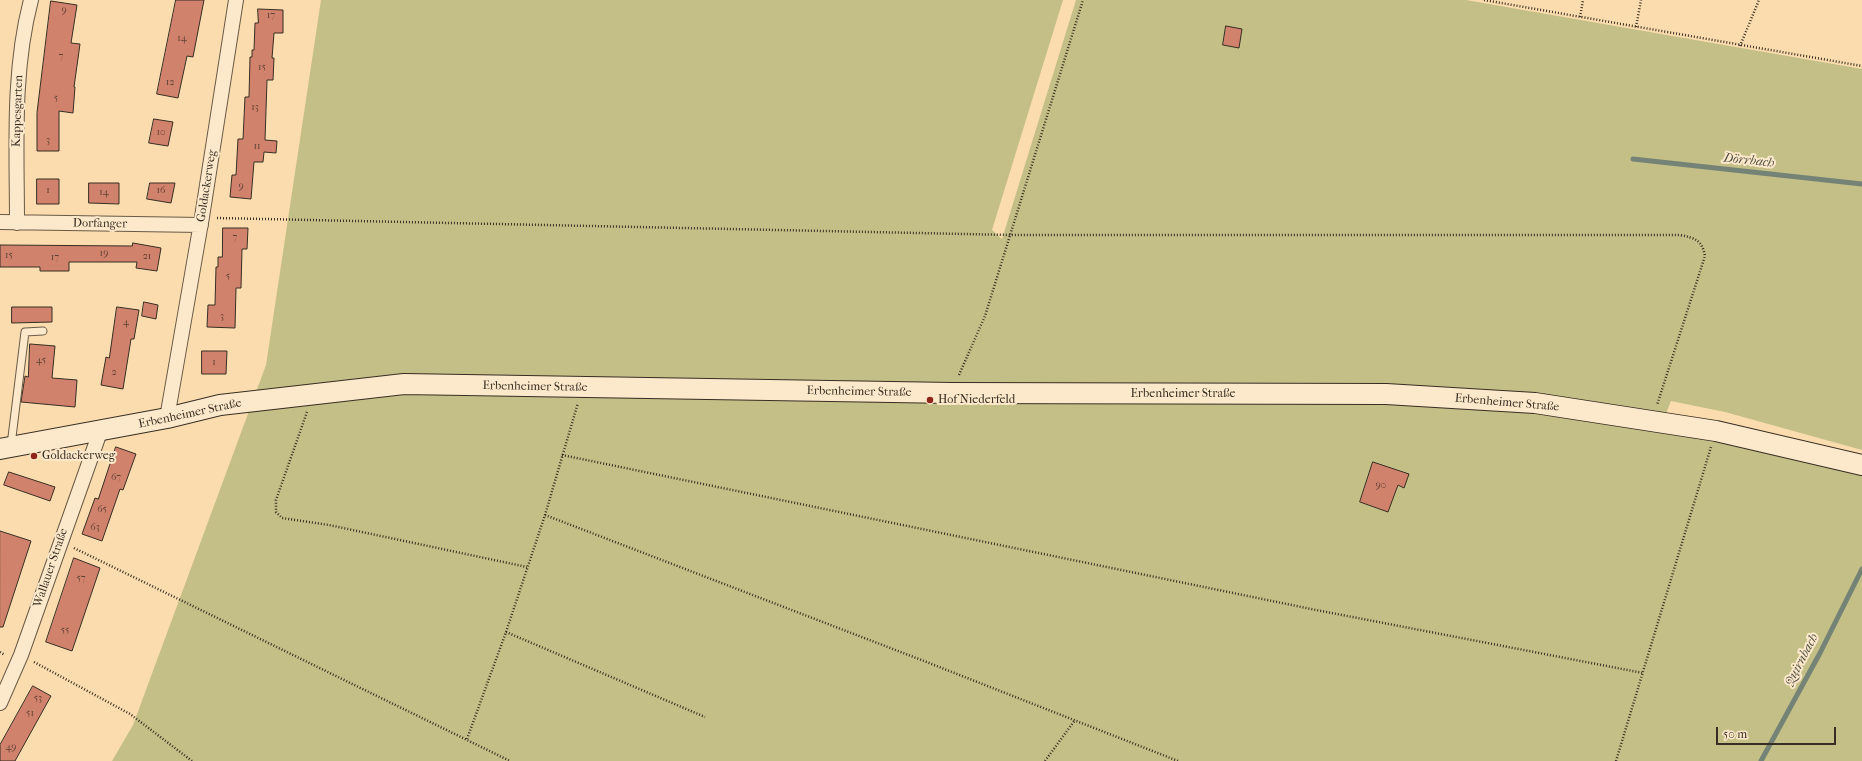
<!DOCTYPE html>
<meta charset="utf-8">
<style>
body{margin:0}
#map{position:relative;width:1862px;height:761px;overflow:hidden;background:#fbdcae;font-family:"IM FELL French Canon",serif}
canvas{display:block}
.scale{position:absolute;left:1716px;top:727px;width:120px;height:18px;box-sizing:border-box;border:2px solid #372e23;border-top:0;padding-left:5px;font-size:12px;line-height:14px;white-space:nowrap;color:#372e23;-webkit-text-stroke:3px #fce8ca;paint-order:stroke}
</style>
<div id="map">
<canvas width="1862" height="761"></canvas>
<div class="scale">50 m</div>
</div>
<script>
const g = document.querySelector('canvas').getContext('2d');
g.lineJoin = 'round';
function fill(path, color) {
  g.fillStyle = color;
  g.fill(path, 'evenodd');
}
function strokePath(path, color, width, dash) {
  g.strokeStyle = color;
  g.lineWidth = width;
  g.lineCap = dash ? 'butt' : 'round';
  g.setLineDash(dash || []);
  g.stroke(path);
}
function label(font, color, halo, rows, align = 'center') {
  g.font = font + ' "IM FELL French Canon",serif';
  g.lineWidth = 4;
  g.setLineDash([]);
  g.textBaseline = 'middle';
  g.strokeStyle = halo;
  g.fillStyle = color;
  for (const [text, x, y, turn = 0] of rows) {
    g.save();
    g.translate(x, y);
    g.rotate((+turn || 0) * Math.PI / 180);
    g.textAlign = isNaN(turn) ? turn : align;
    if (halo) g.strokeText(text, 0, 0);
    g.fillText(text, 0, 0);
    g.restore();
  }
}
const green = new Path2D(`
 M321,0H1063L992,230L1002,239L1076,0H1466L1862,69V450L1725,412L1671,401L1659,431L1704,436L1862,473V761H112L133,725L266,365Z`);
const stream = new Path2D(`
 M1633,159L1862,184
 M1761,761L1820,653L1862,569`);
const building = new Path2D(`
 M176,0H204L193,57L187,56L178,98L157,94Z
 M51,1L77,5L71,43L80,44L74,87H75L73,113L59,111V151H37V113Z
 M258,9L283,10V33H274L272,58H274L273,80H267L265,140L277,141L276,153L264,152L263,162H254L251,199L230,197L232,175H236L238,139H243L245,97H249L250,57H252V50H254L255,23H258Z
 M1226,26L1242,29L1239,48L1223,45Z
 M154,119L173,122L168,146L149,143Z
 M37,179H59V204H37Z
 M89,183H119V204L89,203Z
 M150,183H175L171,203L147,199Z
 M223,228H248L247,249H242L241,288H236L235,328L207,327L208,305H215L216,267H218V257H222Z
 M133,243L161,248L157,271L136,268L137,262H69V271H40V267H0V245L132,246Z
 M144,302L158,305L156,319L142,316Z
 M12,307H52V322L12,323Z
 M117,307L139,310L134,339H131L123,389L101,385L106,357L109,358Z
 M30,344L55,346L52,378L77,380L75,407L21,402L25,376L28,377Z
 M202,351H227L226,374H202Z
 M116,447L136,454L123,490L120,489L102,541L82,534L95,498L98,499Z
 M1373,462L1409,474L1404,488L1398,485L1388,512L1360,502Z
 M9,472L55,487L50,501L4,485Z
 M0,531L31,541L3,627H0Z
 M74,558L100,568L72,651L46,642Z
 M33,686L51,696L15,761H0V745Z`);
const path = new Path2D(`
 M1484,0L1862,66
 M1580,17L1583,0
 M1636,27L1641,0
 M1740,46L1759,0
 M217,218L1011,235H1680C1695,238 1702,240 1705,256L1657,405
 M959,375L985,316L1083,0
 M307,412L276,500V512L282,518L329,525L527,567
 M562,455L1311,609L1643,673
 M545,515L924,661L1178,761
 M74,548L510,761
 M506,632L705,717
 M0,652L5,655
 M34,662L130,714L192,761
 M467,739L506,632L545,515L578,403
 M1045,761L1075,720
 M1616,761L1711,447`);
const lane = new Path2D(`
 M11,445L25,332L43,331`);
const street = new Path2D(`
 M0,222L201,225
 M17,223C17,149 12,72 31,0
 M167,418L202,217L236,0
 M0,703L21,655L100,432`);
const secondary = new Path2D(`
 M0,449L167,418L220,405L404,384L952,393L1386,394L1535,403L1716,431L1862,465`);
const markers = [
 [930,400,4,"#8f2418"],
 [34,456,4,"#8f2418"]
];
const numberNames = [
 ["9",64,11],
 ["17",271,16],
 ["14",182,39],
 ["7",61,57],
 ["15",262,68],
 ["12",170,83],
 ["5",56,99],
 ["13",255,108],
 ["10",161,133],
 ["3",48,141],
 ["11",257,147],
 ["9",241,187],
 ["1",48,191],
 ["16",161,191],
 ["14",104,193],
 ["7",235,238],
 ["19",104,254],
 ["15",9,256],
 ["21",147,257],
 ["17",55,258],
 ["5",228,277],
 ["3",222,317],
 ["4",126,323],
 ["45",41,361],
 ["1",214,363],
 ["2",114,373],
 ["67",116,478],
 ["90",1381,486],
 ["65",102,510],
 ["63",95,528],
 ["57",81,579],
 ["55",65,631],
 ["53",38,699],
 ["51",30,714],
 ["49",11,748]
];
const streetNames = [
 ["Kappesgarten",18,111,-88],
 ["Goldackerweg",207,186,-81],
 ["Dorfanger",100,224,1],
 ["Erbenheimer Straße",535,387,1],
 ["Erbenheimer Straße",859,392,1],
 ["Erbenheimer Straße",1183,394],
 ["Erbenheimer Straße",1507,403,5],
 ["Erbenheimer Straße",190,414,-12],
 ["Wallauer Straße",51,568,-71]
];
const poiNames = [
 ["Hof Niederfeld",938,400],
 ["Goldackerweg",42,456]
];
const waterNames = [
 ["Dörrbach",1749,161,6],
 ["Quirnbach",1802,660,-62]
];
fill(green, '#c3bf87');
strokePath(stream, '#758376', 5);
fill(building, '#d1826c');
strokePath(building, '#372e23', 1);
strokePath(lane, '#685a46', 9);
strokePath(street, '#685a46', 16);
strokePath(secondary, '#372e23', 22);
strokePath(path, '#372e23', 2.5, [1, 2]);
strokePath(lane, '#fce8ca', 7);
strokePath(street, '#fce8ca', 14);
strokePath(secondary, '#fce8ca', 20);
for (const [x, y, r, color] of markers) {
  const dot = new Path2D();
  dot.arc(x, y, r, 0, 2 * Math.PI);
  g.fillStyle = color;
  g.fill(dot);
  strokePath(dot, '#fce8ca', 1.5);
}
label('10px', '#5e4335', null, numberNames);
label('12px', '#372e23', '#fce8ca', streetNames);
label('12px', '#372e23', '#fce8ca', poiNames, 'left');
label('italic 13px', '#515146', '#fce8ca', waterNames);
</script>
